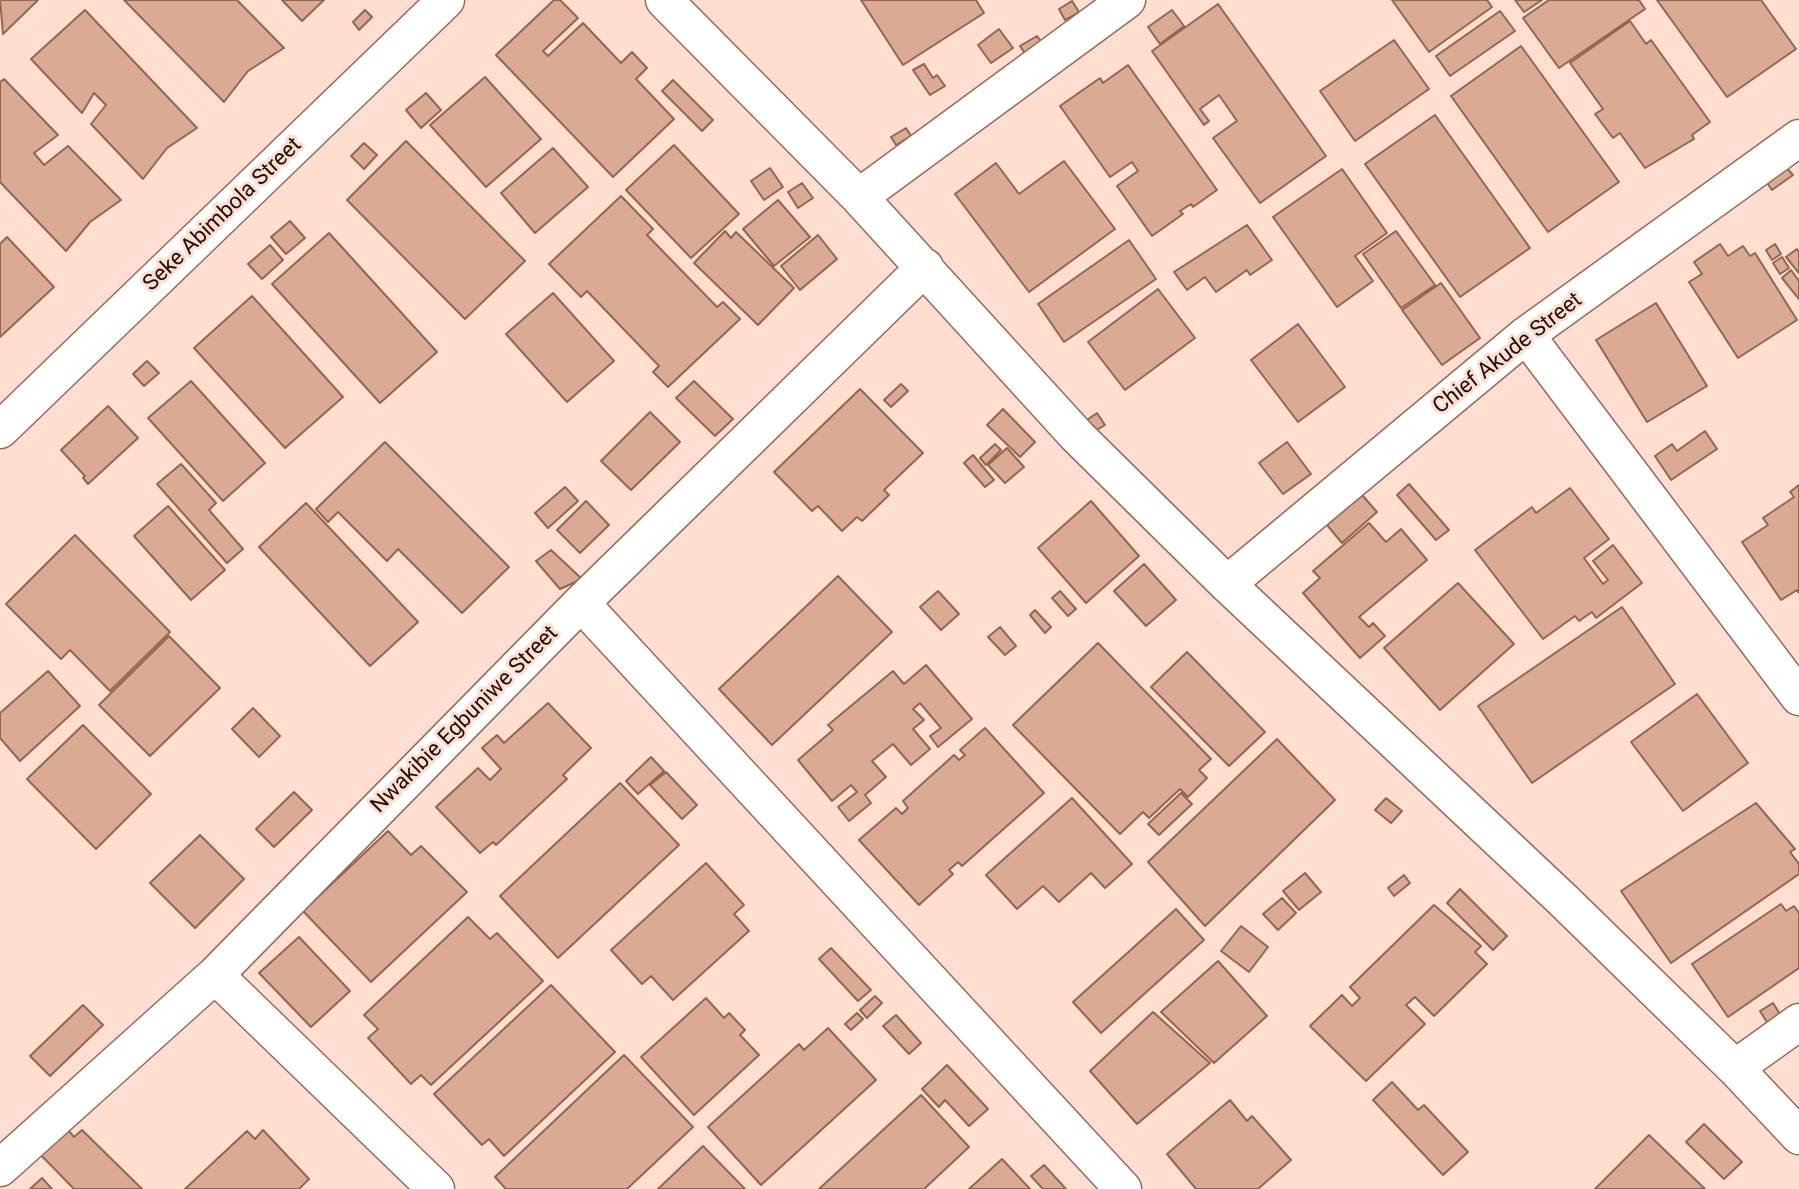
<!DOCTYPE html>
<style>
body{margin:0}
canvas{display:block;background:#fdded1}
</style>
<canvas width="1799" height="1189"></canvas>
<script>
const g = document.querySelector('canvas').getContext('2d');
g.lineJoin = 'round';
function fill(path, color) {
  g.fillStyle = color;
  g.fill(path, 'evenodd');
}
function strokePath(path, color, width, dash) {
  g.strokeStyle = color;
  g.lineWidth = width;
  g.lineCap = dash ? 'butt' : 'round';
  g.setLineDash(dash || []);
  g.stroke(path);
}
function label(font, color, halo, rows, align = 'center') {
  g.font = font + ' Roboto,sans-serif';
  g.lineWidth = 6;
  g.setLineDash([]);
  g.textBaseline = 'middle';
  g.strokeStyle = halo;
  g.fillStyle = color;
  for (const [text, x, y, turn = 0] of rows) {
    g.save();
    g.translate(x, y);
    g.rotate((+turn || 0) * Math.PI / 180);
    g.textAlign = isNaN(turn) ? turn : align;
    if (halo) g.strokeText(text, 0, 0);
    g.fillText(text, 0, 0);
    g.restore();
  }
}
const building = new Path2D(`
 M0,0H38L3,34Z
 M124,0H237L284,48L248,71L224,102Z
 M282,0H324L302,21Z
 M554,0H560L578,18L543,51L548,56L583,23L621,63L632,52L647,68L636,79L674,119L613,177L496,55Z
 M861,0H976L984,13L903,65Z
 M1392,0H1487L1492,7L1429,52Z
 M1515,0H1542L1524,12Z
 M1549,0H1639L1645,9L1559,68L1523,18Z
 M1657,0H1761L1796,49L1727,97Z
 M1072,1L1079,12L1065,20L1059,9Z
 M1218,4L1326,156L1260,203L1213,138L1237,121L1219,95L1200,109L1209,121L1204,125L1152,51Z
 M85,10L197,128L167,148L143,179L91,124L106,105L94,93L82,113L31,59Z
 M365,10L372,17L359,30L353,22Z
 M1172,10L1184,26L1160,44L1148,27Z
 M1500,11L1515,31L1450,76L1436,56Z
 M1630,21L1646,44L1651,40L1710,122L1692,135L1694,139L1645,168L1620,133L1613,138L1595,114L1603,109L1570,63Z
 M999,29L1013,48L991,63L978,45Z
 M1037,36L1043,44L1026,55L1020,46Z
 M1394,40L1429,89L1355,141L1320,91Z
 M1521,46L1619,182L1548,232L1451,96Z
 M924,64L933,78L937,75L945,86L930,95L913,70Z
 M1128,65L1217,190L1193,207L1191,204L1180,211L1183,214L1152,236L1117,186L1138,171L1132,162L1110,177L1060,106L1100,78L1103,83Z
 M485,77L541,139L486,187L430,125Z
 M4,79L58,135L34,153L44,165L68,146L121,200L90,222L66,251L0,182V82Z
 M673,80L713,120L702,131L662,91Z
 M426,93L441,110L421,128L406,110Z
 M1435,115L1530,248L1460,297L1365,164Z
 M906,128L911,136L896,145L891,137Z
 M406,141L525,261L465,319L347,200Z
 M364,143L377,155L364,169L351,156Z
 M674,145L739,214L691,258L626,190Z
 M553,148L588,187L535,233L501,193Z
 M1064,161L1115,229L1029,292L955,194L996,163L1019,194Z
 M1785,166L1793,175L1772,190L1765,180Z
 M770,168L783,187L764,200L751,181Z
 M1342,169L1387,233L1355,256L1373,281L1337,307L1273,217Z
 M802,183L813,198L798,208L788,192Z
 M621,196L653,229L647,235L717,307L723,302L740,319L668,387L653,372L659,366L587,291L581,297L549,264Z
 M778,200L810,237L774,266L743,229Z
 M290,221L305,238L286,254L271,237Z
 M1247,225L1272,260L1250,275L1247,270L1216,292L1205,277L1187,290L1174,272Z
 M725,231L731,238L736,232L794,288L758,325L694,263Z
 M1396,231L1435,285L1401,308L1363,254Z
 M329,233L437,352L380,403L272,284Z
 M818,235L837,259L800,290L781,266Z
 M7,237L54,287L0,337V244Z
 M1129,240L1156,279L1064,342L1038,304Z
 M1720,244L1728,256L1743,246L1750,256L1755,253L1797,320L1738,358L1689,282L1702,274L1694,262Z
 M1775,244L1781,254L1772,260L1766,250Z
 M270,245L283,260L262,279L248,264Z
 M1797,249L1799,252V273L1786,257Z
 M1782,257L1789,268L1780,274L1773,263Z
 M1791,270L1799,281V299L1782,278Z
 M1441,283L1480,338L1442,365L1402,310Z
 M1158,289L1195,338L1125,390L1088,342Z
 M553,293L614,361L567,402L506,334Z
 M252,296L343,397L285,448L194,348Z
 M1656,303L1707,386L1647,422L1596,340Z
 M1298,324L1345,387L1298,422L1251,360Z
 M147,361L159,373L144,386L133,374Z
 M191,381L265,463L223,501L148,418Z
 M694,381L733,419L715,436L676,398Z
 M901,384L908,391L891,407L884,400Z
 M860,389L923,453L884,490L889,495L862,521L857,517L842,531L818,506L812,511L774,472Z
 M108,406L138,438L88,484L83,478L85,476L61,450Z
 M1003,409L1035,442L1020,457L987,425Z
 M650,412L680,442L631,490L601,461Z
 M1097,413L1105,425L1095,431L1087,420Z
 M1705,431L1717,449L1671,480L1655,456L1672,444L1677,451Z
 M385,442L509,567L462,613L398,549L387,561L338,512L328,522L316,509Z
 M1287,442L1311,474L1283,494L1259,463Z
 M995,444L1001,450L986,465L980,458Z
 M1007,448L1024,467L1005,483L988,465Z
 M973,455L994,480L985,487L964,463Z
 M181,464L216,503L209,510L243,549L227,563L157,484Z
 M1409,484L1449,530L1436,540L1397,495Z
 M1799,485V593L1797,590L1781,600L1742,542L1768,525L1763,518L1794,497L1790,492Z
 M565,487L578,501L548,528L535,513Z
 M1570,488L1609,539L1584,558L1603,584L1608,580L1593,561L1613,545L1642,583L1596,618L1592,612L1579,621L1575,616L1543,639L1475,550L1532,507L1536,513Z
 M1362,495L1377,512L1342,543L1327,525Z
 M586,501L609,525L580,553L557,530Z
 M1091,501L1139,556L1086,603L1038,548Z
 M306,503L418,622L370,666L259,547Z
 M168,506L225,570L191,600L134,536Z
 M1369,523L1386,542L1401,529L1427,560L1359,617L1369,627L1373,623L1385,636L1360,658L1303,593L1320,578L1313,571Z
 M75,535L170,632L110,691L70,650L61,659L6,604Z
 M551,550L582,579L560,589L536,561Z
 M1144,564L1176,600L1146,626L1114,591Z
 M838,576L892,632L772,745L719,689Z
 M1458,583L1514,644L1440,710L1384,648Z
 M938,591L959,614L941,630L920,607Z
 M1060,591L1076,609L1068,616L1052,598Z
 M1622,607L1675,684L1532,783L1478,706Z
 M1035,610L1051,627L1045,633L1030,615Z
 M1000,627L1016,646L1005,655L988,637Z
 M169,636L220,688L150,756L99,705Z
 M1098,643L1211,759L1199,770L1207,778L1188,797L1180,789L1149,818L1143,812L1120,834L1013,725Z
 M1187,652L1265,732L1229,766L1151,687Z
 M926,665L972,719L938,747L930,736L941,728L920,703L913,709L924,720L913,729L930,749L911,765L893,744L872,761L886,777L865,795L871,803L849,821L838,807L857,792L851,785L832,801L798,760L833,730L828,725L893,671L904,684Z
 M48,671L80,706L20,761L0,738V713Z
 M1697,694L1748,763L1683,811L1631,742Z
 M548,703L591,748L563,775L567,779L496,845L493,842L480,853L436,807L478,768L490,780L501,769L482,748L497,735L504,743Z
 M253,708L280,736L259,757L232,729Z
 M83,725L151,794L96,849L27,779Z
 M985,728L1044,793L962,866L958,862L949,870L953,874L919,905L859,840L896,808L902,814L908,808L903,801L954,755L959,760L965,755L960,750Z
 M1277,739L1335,800L1205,926L1148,862Z
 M651,757L664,771L638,794L626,781Z
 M666,772L697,805L682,819L650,785Z
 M620,783L679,845L558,958L500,896Z
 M294,792L312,810L274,847L256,829Z
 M1181,793L1192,804L1159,835L1148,824Z
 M1072,798L1132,864L1105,888L1091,873L1059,902L1043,886L1017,909L986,875Z
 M1386,798L1402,811L1391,823L1375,810Z
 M1756,803L1795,849L1790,852L1799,864V874L1671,963L1621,891Z
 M388,831L411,855L421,846L467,892L371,982L303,911Z
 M200,835L244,879L195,928L150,883Z
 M706,863L744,905L734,914L749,931L673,1000L651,976L642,984L611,950Z
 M1305,873L1321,892L1299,910L1283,891Z
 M1404,875L1410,883L1394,896L1388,888Z
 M1460,889L1507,936L1493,950L1447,903Z
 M1282,898L1296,913L1278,930L1263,914Z
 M1781,904L1786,911L1794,906L1799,913V968L1728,1017L1692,964Z
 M1434,905L1481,946L1475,952L1487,964L1434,1016L1415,997L1406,1005L1425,1024L1366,1081L1310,1026L1342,995L1352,1006L1360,998L1350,987Z
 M1176,909L1204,940L1101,1033L1073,1002Z
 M468,917L490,939L497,933L543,981L431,1085L421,1075L411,1084L368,1038L378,1029L364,1015Z
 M1241,926L1268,947L1249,972L1221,951Z
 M299,937L350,991L311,1027L259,973Z
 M831,948L871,990L858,1001L819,959Z
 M1218,961L1267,1016L1214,1063L1161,1012Z
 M551,985L615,1052L504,1156L489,1139L482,1145L434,1094Z
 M875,996L882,1003L867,1018L860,1010Z
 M706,998L724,1018L729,1013L745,1030L740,1035L759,1055L694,1115L641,1057Z
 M1773,1003L1783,1019L1770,1027L1760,1011Z
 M83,1005L103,1025L50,1076L30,1056Z
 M1153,1012L1210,1063L1137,1124L1090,1071Z
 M857,1013L863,1019L851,1030L845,1024Z
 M896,1015L921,1043L909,1054L883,1026Z
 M828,1028L876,1080L761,1185L708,1127L799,1044L804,1050Z
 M624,1055L693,1127L627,1189H506L495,1177Z
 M947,1065L988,1109L969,1126L945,1100L939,1107L922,1089Z
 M1392,1082L1418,1110L1424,1105L1468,1152L1443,1175L1373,1100Z
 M921,1095L969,1147L924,1189H819Z
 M1230,1100L1247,1121L1252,1116L1291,1160L1258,1189H1196L1167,1154Z
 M63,1124L74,1137L82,1130L142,1189H74L35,1149Z
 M1704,1124L1742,1162L1724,1179L1686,1142Z
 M263,1130L309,1179L299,1189H185L247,1131L255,1139Z
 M1649,1135L1705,1189H1595Z
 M703,1146L745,1189H658Z
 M1002,1159L1030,1189H969Z
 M1044,1165L1066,1189H1043L1031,1176Z
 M42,1178L52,1189H30Z`);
const minor = new Path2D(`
 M664,0L859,197L1077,436L1227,584L1563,900L1735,1068L1799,1136
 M859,197L1127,0
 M1526,335L1799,697
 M0,430L446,0
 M1227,584L1526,335L1799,138
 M581,603L1123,1189
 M215,975L436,1189
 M1735,1068L1799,1022
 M0,1168L215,975L581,603L925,267`);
const streetNames = [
 ["Seke Abimbola Street",223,215,-44],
 ["Chief Akude Street",1508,354,-38],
 ["Nwakibie Egbuniwe Street",465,720,-45]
];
fill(building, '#dbaa95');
strokePath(building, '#936652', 2);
strokePath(minor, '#976b57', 39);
strokePath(minor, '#fff', 36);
label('22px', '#1f0e07', '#fdded1', streetNames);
</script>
